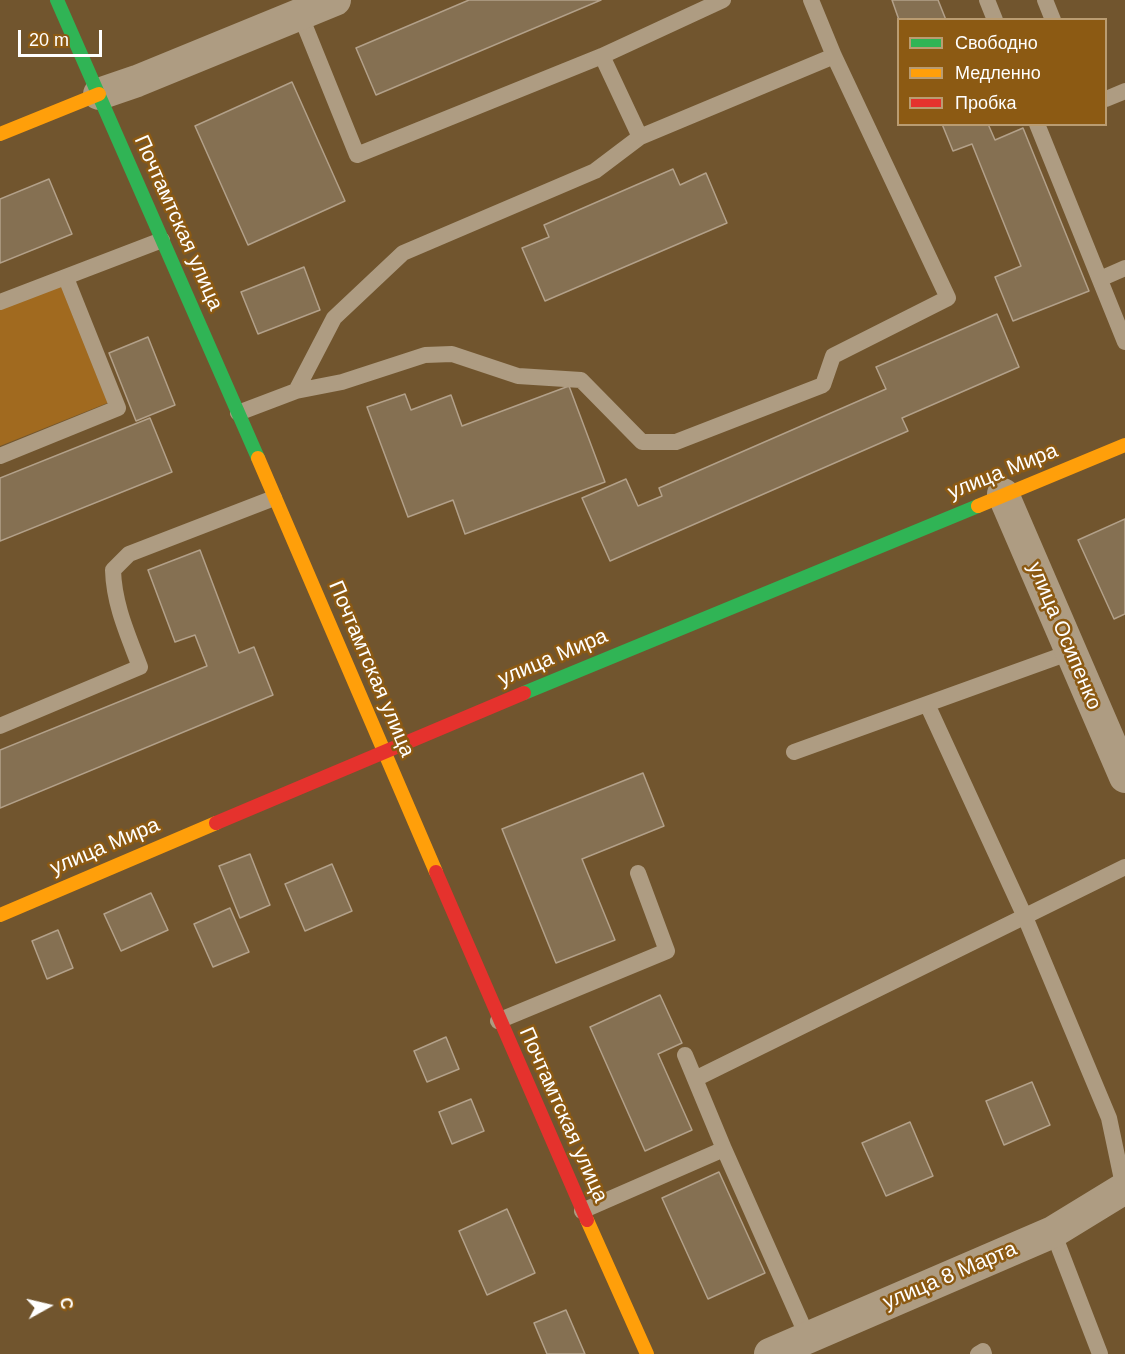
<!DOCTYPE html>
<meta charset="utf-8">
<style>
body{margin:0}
#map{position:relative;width:1125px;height:1354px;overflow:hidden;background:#71552e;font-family:Arial,sans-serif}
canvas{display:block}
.legend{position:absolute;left:897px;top:18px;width:210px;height:108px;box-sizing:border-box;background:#8c5a13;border:2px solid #ba9c71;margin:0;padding:8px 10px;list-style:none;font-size:18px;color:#fff}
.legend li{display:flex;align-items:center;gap:12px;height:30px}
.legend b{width:30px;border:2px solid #ba9c71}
.north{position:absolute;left:18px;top:1276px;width:60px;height:60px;-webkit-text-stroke:4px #8c5a13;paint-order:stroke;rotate:82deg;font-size:16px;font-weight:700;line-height:24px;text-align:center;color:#fff}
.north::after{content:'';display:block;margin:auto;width:21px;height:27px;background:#fff;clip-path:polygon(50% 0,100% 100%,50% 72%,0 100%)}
.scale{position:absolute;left:18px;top:30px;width:84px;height:27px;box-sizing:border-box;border:3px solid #fff;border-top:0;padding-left:8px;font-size:18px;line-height:21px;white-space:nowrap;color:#fff;-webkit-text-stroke:4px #8c5a13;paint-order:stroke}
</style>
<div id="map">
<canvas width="1125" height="1354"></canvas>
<ul class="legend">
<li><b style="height:8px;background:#30b455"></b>Свободно</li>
<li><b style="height:8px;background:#ff9f0a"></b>Медленно</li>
<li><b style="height:8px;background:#e5322d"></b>Пробка</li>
</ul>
<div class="north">С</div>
<div class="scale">20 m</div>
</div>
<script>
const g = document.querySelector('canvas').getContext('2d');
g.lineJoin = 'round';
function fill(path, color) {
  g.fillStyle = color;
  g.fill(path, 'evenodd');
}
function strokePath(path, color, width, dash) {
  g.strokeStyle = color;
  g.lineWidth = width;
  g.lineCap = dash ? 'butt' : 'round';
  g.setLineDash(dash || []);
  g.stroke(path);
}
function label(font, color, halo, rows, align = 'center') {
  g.font = font + ' Arial,sans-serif';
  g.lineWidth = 5;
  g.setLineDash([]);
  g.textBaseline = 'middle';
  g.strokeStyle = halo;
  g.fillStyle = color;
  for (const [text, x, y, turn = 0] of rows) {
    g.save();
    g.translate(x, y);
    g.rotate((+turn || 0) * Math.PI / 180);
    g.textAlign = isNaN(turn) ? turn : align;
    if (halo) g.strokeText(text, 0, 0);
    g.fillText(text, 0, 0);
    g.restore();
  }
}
const green = new Path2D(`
 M62,285L110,402L0,446V309Z`);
const building = new Path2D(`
 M469,0H601L376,95L356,48Z
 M892,0H938L946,20H899Z
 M292,82L345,201L248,245L195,126Z
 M942,124H988L995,140L1023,128L1089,291L1013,321L995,277L1021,266L972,144L953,151Z
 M673,169L680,185L706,173L727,223L545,301L522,248L549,237L544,225Z
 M49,179L72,234L0,263V199Z
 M304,267L320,310L258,334L241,292Z
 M997,314L1019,367L902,418L908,431L610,561L582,498L626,479L638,506L662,496L659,488L886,389L876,367Z
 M148,337L175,405L136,421L109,353Z
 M569,386L605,482L465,534L453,500L408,517L367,407L405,394L411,410L451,395L462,426Z
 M150,418L172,472L0,541V478Z
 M1125,519V614L1114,619L1078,540Z
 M200,550L239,653L254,647L273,695L0,808V750L207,666L195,635L175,642L148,570Z
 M643,773L664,826L582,859L615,940L556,963L502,829Z
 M250,854L270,905L240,918L219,866Z
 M332,864L352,911L305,931L285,884Z
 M151,893L168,930L121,951L104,914Z
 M230,908L249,952L213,967L194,924Z
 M58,930L73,968L47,979L32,941Z
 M660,995L682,1043L658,1054L692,1130L645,1151L590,1027Z
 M446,1037L459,1069L427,1082L414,1051Z
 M1032,1082L1050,1125L1004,1145L986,1101Z
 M471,1099L484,1131L452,1144L439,1112Z
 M910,1122L933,1176L886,1196L862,1143Z
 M719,1172L765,1273L708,1299L662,1198Z
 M507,1209L535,1273L487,1295L459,1231Z
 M566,1310L585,1354H547L534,1323Z`);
const lane = new Path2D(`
 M987,0L995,20
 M1045,0L1053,20
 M300,14L357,155L602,56L723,0
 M602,56L640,137L834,56
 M1106,99L1125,91
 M1037,124L1125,342
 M1100,279L1125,268
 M0,302L162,240
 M296,391L334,318L403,253L595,171L640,137
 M238,413L296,391L342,382L425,355L452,354L518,376L581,380L642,442H676L823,385L833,356L948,298L834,56L811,0
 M0,456L118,408L66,278
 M927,704L1025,917L1109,1118L1124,1189
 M0,726L140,667C128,635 114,605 113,570L129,554L274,498
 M794,752L1071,652
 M498,1021L667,951L638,873
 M685,1055L724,1149
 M695,1079L1125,867
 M582,1211L724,1149L808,1338
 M1053,1232L1100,1354
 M978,1354L983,1351L984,1354`);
const street = new Path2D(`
 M99,94L137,81L335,0
 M1003,494L1125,777
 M770,1354L1053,1232L1125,1188`);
const fast = new Path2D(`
 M57,0L258,458
 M524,693L978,506`);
const slow = new Path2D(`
 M0,134L99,94
 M258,458L436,872
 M978,506L1125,445
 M0,915L216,823
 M587,1220L647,1354`);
const jam = new Path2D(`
 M216,823L524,693
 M436,872L587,1220`);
const streetNames = [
 ["Почтамтская улица",178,223,66],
 ["улица Мира",1003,472,-22],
 ["улица Осипенко",1064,636,67],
 ["улица Мира",553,658,-23],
 ["Почтамтская улица",371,669,67],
 ["улица Мира",105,847,-23],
 ["Почтамтская улица",563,1115,66],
 ["улица 8 Марта",950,1276,-23]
];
fill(green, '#a16a1f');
fill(building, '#857052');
strokePath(building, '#b3a18a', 1.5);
strokePath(lane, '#ae9c82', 16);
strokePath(street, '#ae9c82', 32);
strokePath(fast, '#30b455', 14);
strokePath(slow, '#ff9f0a', 14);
strokePath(jam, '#e5322d', 14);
label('21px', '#fff', '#8c5a13', streetNames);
</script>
